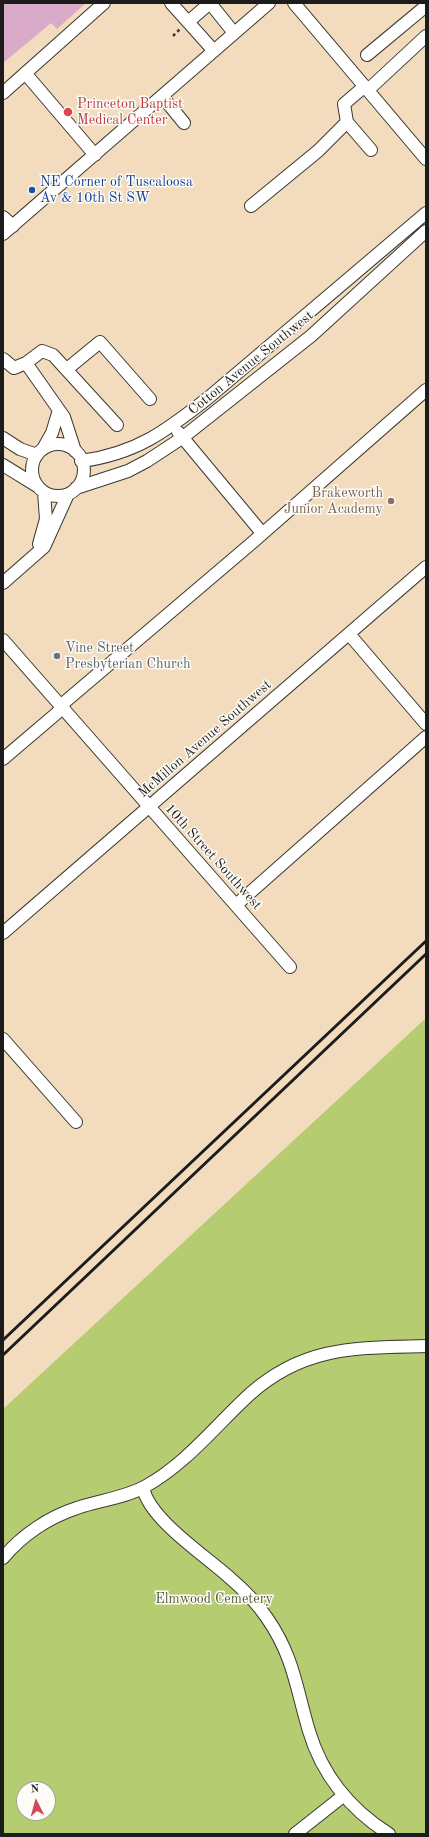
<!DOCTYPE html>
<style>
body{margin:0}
#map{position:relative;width:429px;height:1837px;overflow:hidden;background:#f2dcbd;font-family:"Old Standard TT",serif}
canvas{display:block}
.frame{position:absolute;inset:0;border:4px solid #1c1c1c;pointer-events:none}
.north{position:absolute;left:16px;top:1781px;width:40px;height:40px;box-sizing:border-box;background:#fdfcf7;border:1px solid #a3a29f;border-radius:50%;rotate:354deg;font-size:11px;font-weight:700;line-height:16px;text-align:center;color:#1c1c1c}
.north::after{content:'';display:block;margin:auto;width:14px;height:18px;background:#d1495b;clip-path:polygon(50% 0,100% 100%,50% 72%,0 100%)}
</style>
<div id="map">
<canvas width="429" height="1837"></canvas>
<div class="frame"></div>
<div class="north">N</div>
</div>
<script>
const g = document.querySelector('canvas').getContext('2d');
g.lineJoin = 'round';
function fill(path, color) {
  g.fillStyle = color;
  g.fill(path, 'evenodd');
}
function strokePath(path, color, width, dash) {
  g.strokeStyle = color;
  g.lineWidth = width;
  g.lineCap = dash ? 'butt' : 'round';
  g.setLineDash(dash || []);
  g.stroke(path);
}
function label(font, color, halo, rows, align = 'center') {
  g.font = font + ' "Old Standard TT",serif';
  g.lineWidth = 3;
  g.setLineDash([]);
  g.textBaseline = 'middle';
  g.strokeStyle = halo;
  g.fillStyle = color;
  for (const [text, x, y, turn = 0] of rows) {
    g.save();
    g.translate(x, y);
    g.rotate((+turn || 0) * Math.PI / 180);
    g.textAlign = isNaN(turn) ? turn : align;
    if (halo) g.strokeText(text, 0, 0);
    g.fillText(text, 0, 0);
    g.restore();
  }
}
const green = new Path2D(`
 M426,1018V1834H3V1409ZM24,1789H48V1813H24Z`);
const building = new Path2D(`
 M3,3H86L57,29L51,23L3,63Z`);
const path = new Path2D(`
 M173,36L180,29`);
const minor = new Path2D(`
 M171,3L214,51
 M210,3L234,33
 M294,3L426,159
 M188,22L210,3
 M367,55L426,6
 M25,73L95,155
 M368,90L426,36
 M3,93L104,3
 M162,96L184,123
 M347,122L371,150
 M251,206L318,151L347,122L344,104L365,86
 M3,217L13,226
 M3,234L269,3
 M3,359L14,368L26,363L59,410
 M26,363L42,351L53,355L117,425
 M67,369L100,342L150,399
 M178,432L262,533
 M3,438L20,449L37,455
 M32 470a26 26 0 1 1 52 0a26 26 0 1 1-52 0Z
 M43,449L52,433L59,410L64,417L75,451
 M81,461C136,454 166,431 208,398L426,213
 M3,465L37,486
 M76,488L128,471L147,461L182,438L311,336L426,231
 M39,544L46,519L44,492
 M3,583L44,547L68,494
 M349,634L426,724
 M3,640L290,967
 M3,759L57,713L66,701L253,542L426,390
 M236,905L426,737
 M3,933L426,567
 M3,1039L76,1122
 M143,1488C150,1520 206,1556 230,1578C244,1590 257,1603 267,1618C294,1657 296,1688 309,1731C322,1775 351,1810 389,1834
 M3,1558C22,1535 49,1517 77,1508C100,1500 125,1498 146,1486C187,1463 216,1425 250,1394C305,1345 358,1348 426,1346
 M295,1834L343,1796`);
const rail = new Path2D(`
 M3,1340L426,941
 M3,1355L426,954`);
const markers = [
 [68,112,5,"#e0444e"],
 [32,190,4,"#1a4fb4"],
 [391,501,4,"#8d6e63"],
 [57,656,4,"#6b7280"]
];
const healthNames = [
 ["Princeton Baptist",77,104],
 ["Medical Center",77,120]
];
const transitNames = [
 ["NE Corner of Tuscaloosa",40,182],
 ["Av & 10th St SW",40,198]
];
const streetNames = [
 ["Cotton Avenue Southwest",251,363,-39],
 ["McMillon Avenue Southwest",205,739,-41],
 ["10th Street Southwest",213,857,48]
];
const educationNames = [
 ["Brakeworth",383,493],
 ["Junior Academy",383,509]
];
const worshipNames = [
 ["Vine Street",65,648],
 ["Presbyterian Church",65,664]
];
const parkNames = [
 ["Elmwood Cemetery",214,1599]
];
fill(green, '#b5cc70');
fill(building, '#daaac9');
strokePath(minor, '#3c3934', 14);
strokePath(path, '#3c3934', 2.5, [3, 3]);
strokePath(minor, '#fff', 12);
strokePath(rail, '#1c1c1c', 3);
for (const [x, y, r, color] of markers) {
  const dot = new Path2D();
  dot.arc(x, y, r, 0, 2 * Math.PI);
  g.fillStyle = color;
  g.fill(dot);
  strokePath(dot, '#fdfcf7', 1.5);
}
label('14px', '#be3a42', '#fdfcf7', healthNames, 'left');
label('14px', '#164399', '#fdfcf7', transitNames, 'left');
label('14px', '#1c1c1c', '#fdfcf7', streetNames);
label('14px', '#785e54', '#fdfcf7', educationNames, 'right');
label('14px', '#5b616d', '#fdfcf7', worshipNames, 'left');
label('14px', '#525a39', '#fdfcf7', parkNames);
</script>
